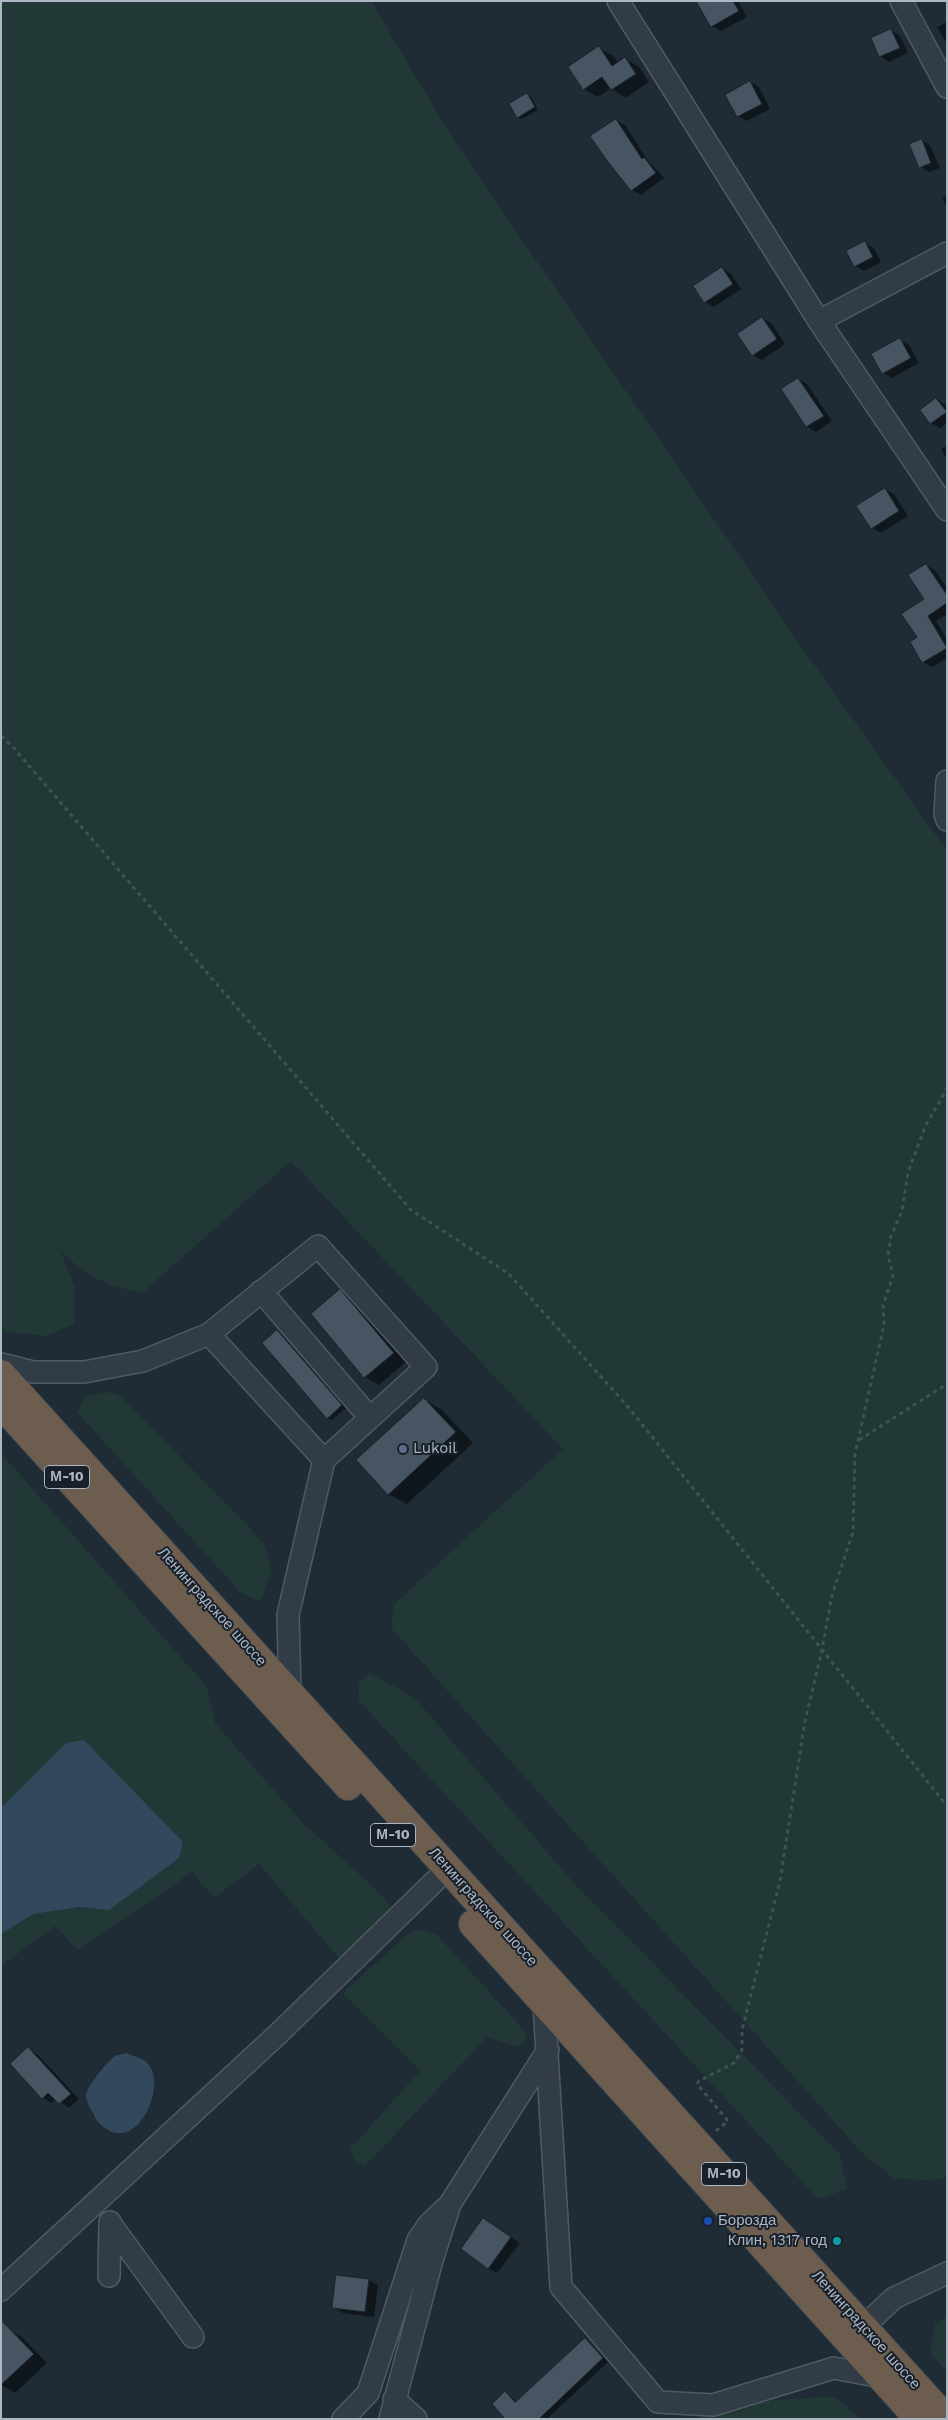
<!DOCTYPE html>
<meta charset="utf-8">
<style>
body{margin:0}
#map{position:relative;width:948px;height:2420px;overflow:hidden;background:#1f2b35;font-family:"Work Sans",sans-serif}
canvas{display:block}
.frame{position:absolute;inset:0;border:2px solid #acb7c3;pointer-events:none}
</style>
<div id="map">
<canvas width="948" height="2420"></canvas>
<div class="frame"></div>
</div>
<script>
const g = document.querySelector('canvas').getContext('2d');
g.lineJoin = 'round';
function fill(path, color) {
  g.fillStyle = color;
  g.fill(path, 'evenodd');
}
function strokePath(path, color, width, dash) {
  g.strokeStyle = color;
  g.lineWidth = width;
  g.lineCap = dash ? 'butt' : 'round';
  g.setLineDash(dash || []);
  g.stroke(path);
}
function label(font, color, halo, rows, align = 'center') {
  g.font = font + ' "Work Sans",sans-serif';
  g.lineWidth = 4;
  g.setLineDash([]);
  g.textBaseline = 'middle';
  g.strokeStyle = halo;
  g.fillStyle = color;
  for (const [text, x, y, turn = 0] of rows) {
    g.save();
    g.translate(x, y);
    g.rotate((+turn || 0) * Math.PI / 180);
    g.textAlign = isNaN(turn) ? turn : align;
    if (halo) g.strokeText(text, 0, 0);
    g.fillText(text, 0, 0);
    g.restore();
  }
}
const green = new Path2D(`
 M1,1H371L455,142L812,662L947,851V2177L933,2181L893,2178L864,2155L392,1629L393,1605L563,1449L291,1161L142,1293C102,1284 92,1279 61,1252L75,1287L74,1324L46,1336L6,1332L1,1327Z
 M109,1392L122,1397L264,1543L272,1570L261,1602L240,1592L77,1412L86,1396Z
 M1,1453L207,1687L215,1723L302,1822L381,1894L390,1906L388,1920L343,1963L259,1864L214,1898L192,1872L78,1950L55,1926L1,1966Z
 M369,1673L414,1697L572,1881L840,2154L847,2189L818,2199L359,1701V1683Z
 M415,1930H425L436,1934L526,2032V2038L518,2047L487,2037L365,2166L354,2160L350,2149L420,2071L343,1993L406,1936Z
 M947,2316V2372L930,2353L935,2323Z
 M820,2397H835L861,2419H697L713,2405Z`);
const water = new Path2D(`
 M84,1740L183,1842L179,1858L109,1910L79,1907L33,1914L1,1934V1808L66,1743Z
 M126,2053C133,2056 144,2058 149,2065C166,2087 139,2148 108,2130C101,2126 96,2121 93,2113C90,2108 86,2101 86,2096C86,2087 107,2062 115,2056C118,2055 123,2054 126,2053Z`);
const shadow = new Path2D(`
 M698,1H738L747,17L721,31L712,26Z
 M947,22V44L937,27Z
 M891,30L900,36L908,53L889,62L880,56Z
 M599,48L613,56L618,63L625,59L639,67L649,82L625,98L611,88L598,97L584,89Z
 M750,82L759,87L770,109L747,121L738,116Z
 M527,95L531,97L538,110L522,119L517,117Z
 M616,120L625,125L649,162L664,178L641,195L632,190Z
 M921,140L930,145L940,168L929,172L920,167Z
 M947,195V207L942,198Z
 M865,243L874,248L881,262L864,271L855,266Z
 M722,268L731,274L741,289L714,307L705,302Z
 M762,318L772,324L785,344L762,360L753,355Z
 M900,340L909,345L919,363L892,378L883,373Z
 M798,379L807,384L832,421L816,432L807,427L783,389Z
 M937,399L947,406V423L940,428L931,423Z
 M947,446V460L941,449Z
 M885,489L894,494L908,516L881,533L872,528Z
 M926,565L935,570L947,588V614L936,621L947,639V658L932,667L923,662L919,638L926,599Z
 M340,1291L354,1299L407,1361L379,1385L365,1377Z
 M278,1331L346,1408L332,1420L327,1418Z
 M424,1399L442,1410L473,1443L407,1504L388,1494Z
 M28,2049L37,2054L79,2099L69,2108L56,2099L52,2103L43,2098Z
 M484,2219L520,2243L497,2273L488,2268Z
 M337,2276L369,2280L378,2285L374,2317L343,2313L334,2307Z
 M8,2329L22,2337L47,2363L15,2393L1,2385Z
 M586,2340L608,2362L547,2419H507L505,2392L517,2402Z`);
const building = new Path2D(`
 M696,1H733L739,11L711,27Z
 M891,29L900,48L879,57L871,38Z
 M599,46L612,66L625,57L636,74L611,90L602,77L583,90L568,67Z
 M750,81L762,104L737,117L725,95Z
 M527,93L535,107L517,118L509,104Z
 M616,119L642,159L644,157L656,173L631,191L605,158L590,136Z
 M922,139L931,163L919,168L909,144Z
 M865,241L873,257L854,267L846,251Z
 M722,267L733,284L704,303L693,286Z
 M762,317L777,339L752,356L737,334Z
 M900,338L911,358L882,374L871,354Z
 M798,378L824,416L806,427L781,389Z
 M936,398L947,412L930,424L920,410Z
 M885,488L899,511L871,529L856,506Z
 M926,564L947,595V603L928,616L947,648L922,663L910,642L917,637L901,614L924,599L908,575Z
 M340,1289L394,1353L364,1378L311,1314Z
 M277,1330L342,1405L327,1419L262,1343Z
 M424,1398L456,1432L388,1495L356,1460Z
 M28,2047L71,2094L59,2104L48,2093L42,2099L10,2064Z
 M483,2218L511,2237L488,2269L461,2249Z
 M336,2275L369,2279L365,2312L332,2308Z
 M1,2320L34,2354L1,2385Z
 M585,2338L603,2358L539,2419H505L492,2404L505,2391L515,2402Z`);
const path = new Path2D(`
 M1,736L12,746L411,1210L509,1274L629,1408L947,1806
 M859,1440L947,1384
 M716,2131L728,2121L697,2084L699,2081L734,2063L742,2050V2030L780,1881L805,1721L822,1650L832,1595L853,1532L855,1454L884,1325L883,1305L893,1276L888,1255L891,1236L902,1211L908,1172L925,1127L947,1088`);
const minor = new Path2D(`
 M618,1L819,321L947,510
 M901,1L947,87
 M819,321L947,253
 M947,781L945,814L947,820
 M261,1291L370,1418
 M209,1334L324,1460
 M1,1364L33,1372H84L143,1361L209,1334L318,1246L426,1367L324,1460L288,1615L290,1693
 M544,2004L561,2287L658,2402L713,2405L834,2368L881,2377
 M110,2223L193,2337
 M109,2276L110,2222
 M1,2290L277,2035L435,1881
 M863,2327L894,2298L947,2273
 M394,2399L416,2419
 M343,2419L368,2393L418,2240L429,2224L446,2208
 M390,2419L432,2260L450,2204L548,2050`);
const highway = new Path2D(`
 M1,1374L946,2419
 M1,1404L348,1786
 M473,1924L919,2419`);
const markers = [
 [403,1449,5,"#5c6f8a"],
 [708,2221,5,"#1a4fb4"],
 [837,2241,5,"#0f9aa8"]
];
const shields = [
 [67,1477,45],
 [393,1835,45],
 [724,2174,45]
];
const shieldNames = [
 ["М-10",67,1477],
 ["М-10",393,1835],
 ["М-10",724,2174]
];
const poiNames = [
 ["Lukoil",413,1449],
 ["Борозда",718,2221],
 ["Клин, 1317 год",827,2241,"right"]
];
const streetNames = [
 ["Ленинградское шоссе",212,1607,48],
 ["Ленинградское шоссе",483,1907,48],
 ["Ленинградское шоссе",866,2330,48]
];
fill(green, '#213837');
fill(water, '#32495d');
fill(shadow, '#0007');
fill(building, '#465561');
strokePath(building, '#1a232c', 1);
strokePath(minor, '#505a64', 24);
strokePath(highway, '#3d4750', 30);
strokePath(path, '#3e5353', 3, [4, 4]);
strokePath(minor, '#323c46', 21);
strokePath(highway, '#6c5d4f', 28);
for (const [x, y, r, color] of markers) {
  const dot = new Path2D();
  dot.arc(x, y, r, 0, 2 * Math.PI);
  g.fillStyle = color;
  g.fill(dot);
  strokePath(dot, '#18212a', 2);
}
for (const [x, y, w] of shields) {
  const box = new Path2D();
  box.roundRect(x - w / 2, y - 11.5, w, 23, 4);
  g.fillStyle = '#18212a';
  g.fill(box);
  strokePath(box, '#acb7c3', 1);
}
label('bold 14px', '#acb7c3', null, shieldNames);
label('15px', '#acb7c3', '#18212a', poiNames, 'left');
label('15px', '#acb7c3', '#18212a', streetNames);
</script>
